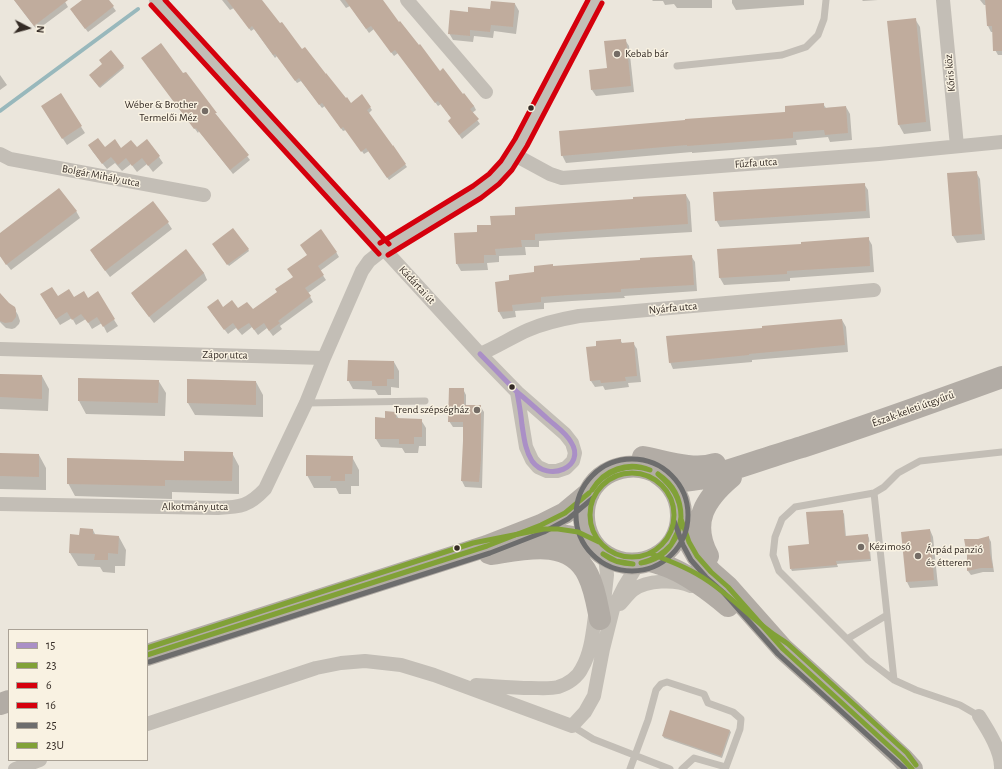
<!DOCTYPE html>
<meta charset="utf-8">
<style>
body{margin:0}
#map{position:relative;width:1002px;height:769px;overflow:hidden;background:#ebe6dc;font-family:"Alegreya Sans",sans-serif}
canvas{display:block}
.legend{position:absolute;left:8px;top:629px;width:140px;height:132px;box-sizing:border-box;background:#f9f2e2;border:1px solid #aaa296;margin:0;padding:5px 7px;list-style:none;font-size:12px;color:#342b25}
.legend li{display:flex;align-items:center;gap:8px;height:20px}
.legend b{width:20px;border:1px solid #aaa296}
.north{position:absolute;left:8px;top:8px;width:40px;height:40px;-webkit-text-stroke:3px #f9f2e2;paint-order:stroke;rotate:96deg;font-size:11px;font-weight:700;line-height:16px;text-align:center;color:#342b25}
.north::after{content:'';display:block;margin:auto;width:14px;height:18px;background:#342b25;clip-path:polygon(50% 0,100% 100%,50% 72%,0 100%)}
</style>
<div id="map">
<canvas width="1002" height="769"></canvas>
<ul class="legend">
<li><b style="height:5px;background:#aa8fc6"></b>15</li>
<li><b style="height:5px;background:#81a137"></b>23</li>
<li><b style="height:5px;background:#d5000d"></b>6</li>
<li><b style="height:5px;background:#d5000d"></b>16</li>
<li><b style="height:5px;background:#6d6d6d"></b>25</li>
<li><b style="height:5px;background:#81a137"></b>23U</li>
</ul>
<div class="north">N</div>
</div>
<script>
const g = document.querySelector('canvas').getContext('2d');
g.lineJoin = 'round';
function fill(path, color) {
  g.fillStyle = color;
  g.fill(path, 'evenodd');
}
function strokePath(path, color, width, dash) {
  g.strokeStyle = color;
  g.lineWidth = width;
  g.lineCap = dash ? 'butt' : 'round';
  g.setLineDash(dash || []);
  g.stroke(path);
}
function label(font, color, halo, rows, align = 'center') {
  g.font = font + ' "Alegreya Sans",sans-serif';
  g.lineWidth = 3;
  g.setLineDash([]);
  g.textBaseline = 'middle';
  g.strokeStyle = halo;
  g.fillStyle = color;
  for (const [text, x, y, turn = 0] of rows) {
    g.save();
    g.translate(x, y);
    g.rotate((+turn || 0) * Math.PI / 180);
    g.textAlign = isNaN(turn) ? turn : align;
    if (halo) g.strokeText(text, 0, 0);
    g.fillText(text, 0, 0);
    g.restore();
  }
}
const shadow = new Path2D(`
 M14,0H64L68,7L37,30Z
 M84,0H108L116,11L88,32L74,14Z
 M222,0H261L301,51L325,75L351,104L362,96L372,110L368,114L407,167L389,180L369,151L364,154L346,130L343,131L325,106L322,108L301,81L297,83L277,56L275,58L254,29L251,31L234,8L230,10Z
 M340,0H382L399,24L439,72L474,106L476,110L472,113L480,124L462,139L449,121L452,119L441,104L438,106L398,53L394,56L374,29L369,33L350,6L346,8Z
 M652,0H712V8H677L674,4L665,5L663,1H653Z
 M732,0H804V5L736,10L732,3Z
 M862,0H878L863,1Z
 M980,0H1002V55H998L994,48L993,32H991L988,26L986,5H984Z
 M515,4L519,11L516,34L494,31L493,38L474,36L473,42L453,40L449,33L469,13L491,10Z
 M915,19L920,27L931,131L904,134L899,125Z
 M625,40L629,46L634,92L596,96L592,90L608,69Z
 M145,62L183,75L185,73L250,160L233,174L199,131L198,133Z
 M123,66L124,68L100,88L91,77Z
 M0,75L7,85L0,90Z
 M60,94L85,133L67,145L46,113Z
 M823,104L826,108L846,107L850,114L852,140L830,142L828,137L796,140L797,145L692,153V152L566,163L562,155L786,112Z
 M147,141L159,157L163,163L153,172L147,164L137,172L131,164L122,171L115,163L107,169L93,152L89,146L121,149L137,148Z
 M976,172L980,179L985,240L957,243L953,236L948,174Z
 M864,184L868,190L870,218L720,227L716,220Z
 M686,195L690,202L692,232L539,241V247H525L526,255L499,256V262L487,263L488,270L461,271L457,264L492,226L516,216L634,200Z
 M153,203L168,223L172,229L110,277L95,257L91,250Z
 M76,211L80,218L11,270L0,256V234Z
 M868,238L872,245L874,272L790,278V281L724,285L720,278L718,250L802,245Z
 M214,246L248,249L249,251L229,266Z
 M185,251L204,273L207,280L154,323L136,300L132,294Z
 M336,252L339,257L320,271L326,280L308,293L313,302L280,326L282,329L273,336L267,328L258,335L252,327L242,335L236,328L228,334L211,312L223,308L253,311Z
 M691,256L695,262L697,291L624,296L625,298L572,301L544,303V309L515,311L516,317L503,319L499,312L496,283L511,281L553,267L641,261Z
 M97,293L118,326L107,333L102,323L92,329L86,319L76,325L72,318L60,325L45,301L73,299H88Z
 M0,295L14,308L18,315L20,321L19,324L15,328L12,329L6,328L0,322Z
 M842,320L846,327L848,352L752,360V362L673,369L670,362L763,329Z
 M620,340L623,344L633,343L637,349L641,382L628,383L629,387L605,390L603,386L595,387L591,381Z
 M394,362L399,371V388L391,387V395H378L375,390L353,389L348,380Z
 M0,375L42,376L49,389L48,411L0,409Z
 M158,380L166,393L165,416L86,414L79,401Z
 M256,382L263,395V417L195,415L188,403Z
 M463,389L466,395V406H480L484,412L482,488L465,487L462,481L464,427H453L449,421Z
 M395,413L399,419L421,420L426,428V446H419L418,453H405L402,448L381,447L376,439L386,419Z
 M232,453L239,466V494L172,492V499L75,496L68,483Z
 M0,454L39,455L46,468V490L0,489Z
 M352,457L359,470V486H351V494H339L336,488H314L307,475Z
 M842,511L844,514L846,537L868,536L869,538L871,561L837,564L838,567L792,571L791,569L810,545Z
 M93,530L96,536L119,537L126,550L125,566H115V573L103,572L100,567L78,566L70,553L80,536Z
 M930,530L933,537L938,586L910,588L907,582Z
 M989,538L991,542L992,558L994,572H983L971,575L968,571L978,540Z
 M671,711L730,731L731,732L722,758L664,738L663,736Z`);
const stream = new Path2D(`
 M0,111L138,9`);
const building = new Path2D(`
 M14,0H68L34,26Z
 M82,0H109L114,6L85,29L70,9Z
 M227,0H262L280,23L282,22L302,49L305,47L326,74V73L346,98L347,97L351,103L362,94L371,107L367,110L393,146V145L406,164L387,178L366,148L361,152L343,127L341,129L322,103L319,105L299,78L295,81L275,54L273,55L252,26L249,29Z
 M345,0H383L399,22L400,21L419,45L420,44L440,71L443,68L463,94L464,93L474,106L470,109L479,119L459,135L448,121L451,118L438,101L435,103L395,50L391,53L371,26L366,29Z
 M985,0H1002V51H993L992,26H987Z
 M491,1L515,3L513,27L491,25L490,32L470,30V36L448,34L450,10L468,12V7L490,9Z
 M916,18L926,122L898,125L887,21Z
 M626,39L631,86L591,90L589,70L607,68L604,41Z
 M161,43L183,73L186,72L217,113H215L249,155L230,170L196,128L194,129L141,58Z
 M111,50L124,66L99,87L89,75L102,64L99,60Z
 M61,93L82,126L62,139L41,106Z
 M824,103V108L846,106L848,133L825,135L824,130L793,132V138L687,146V145L561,156L559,131L685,120V119L785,112V106Z
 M98,138L105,147L115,139L121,148L131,140L137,147L147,139L160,156L148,166L142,158L132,166L126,158L118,165L111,157L102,164L88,145Z
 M977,171L982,234L952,236L947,173Z
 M865,183L866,211L715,221L713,192Z
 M59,188L77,211L6,265L0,256V233Z
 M686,194L688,224L535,234V240H521L522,247L495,249L496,255H484V263L456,264L454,233L477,232V225H491L490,216L515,215V207L633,199V197Z
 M153,201L169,222L105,271L90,250Z
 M233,228L249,249L227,265L212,244Z
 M321,229L337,252L318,266L324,275L305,288L311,296L278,321L280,323L269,331L264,323L254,330L249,323L238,330L233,323L224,330L207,307L218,299L223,307L232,300L238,308L247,302L253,309L277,292L275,289L293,277L287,269L307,255L300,245Z
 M869,237L870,266L787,271V274L719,278L717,249L801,244V242Z
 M186,249L204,273L149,317L131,293Z
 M692,255L694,285L621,289V292L568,295L541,297V302L512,305L513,311L498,312L495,282L509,280V275L534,272V266L553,264V266L640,260V258Z
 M52,287L58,296L69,289L74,297L84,291L88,298L98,291L115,319L103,327L97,317L88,323L81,314L72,320L67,312L56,319L40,294Z
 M0,293L9,303L15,307L16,310V317L12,322L5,323L0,321Z
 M842,319L845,345L749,354V355L669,363L666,336L762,328V326Z
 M621,339V343L634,342L637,376L625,377L626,381L601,383L600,380L590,381L586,347L596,346V341Z
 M348,360L394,361V379H387V386H372V381H347Z
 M0,374L42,375V399L0,397Z
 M78,378L159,380L158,403L78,401Z
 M187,379L256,381V405L187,403Z
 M449,388H464V405H481V460L479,482L461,481L463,441V422H448Z
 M385,411L396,412V418L422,419V437H414V444H399V439H375V417L385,418Z
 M184,451L233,452L232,481L165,480V486L67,484V458L184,461Z
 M0,453L39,454V477L0,476Z
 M306,455L353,456L352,474H345V481H330L331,476H306Z
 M843,510L845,536L868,534L870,559L836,561L837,565L790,569L788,546L809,544L806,512Z
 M80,528L93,529V534L119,536L118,554L108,553V560H94L95,554L69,553L70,534L79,535Z
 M930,529L934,580L906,582L901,532Z
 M989,536L990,553L993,568H981L967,571V555L964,539H978Z
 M670,710L730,730L721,756L662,736Z`);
const lane = new Path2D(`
 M677,66L782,55L806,47L818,35L824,19L826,0
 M306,403L425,401
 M874,493L894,680
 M847,639L887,615
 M979,716L960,705L916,690L894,680L868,660L779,571L773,555L775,537L782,519L795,507L874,493L884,487L898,473L920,461L1002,452
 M572,726L593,739L670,769
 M630,769L648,720L656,690L661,684L667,682L704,694L708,703L733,712L741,719L740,729L726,767L694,758L682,769`);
const street = new Path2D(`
 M156,0L480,354L517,392L565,434L572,443L575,453L573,461L566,468L557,471H547L538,467L532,460L526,447L517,392
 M407,0L486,92
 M943,0L957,146
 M0,154L10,159L204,195
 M515,155L550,174L562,178L879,154L1002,142
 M0,349L324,358L362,271L369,261L384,249L477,192L494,179L507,165L521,143L596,0
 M480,354C497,347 512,337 528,330C544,323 562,319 579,316L874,290
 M0,504L218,508C241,507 249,506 265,489L306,403L324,358
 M620,604C624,600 628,594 633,590C647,580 675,579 691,586
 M603,611L607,575L605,556
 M476,685C494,686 512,688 531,688C540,688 550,689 558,687C568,684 578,677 582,668C592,651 593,628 596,609
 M979,716C988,730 1002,752 1001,769
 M147,724L316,668L341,663L365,661L401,665L434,675L572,726L585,712L594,696L603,649L613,609L624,587L638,564
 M15,769L40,760`);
const primary = new Path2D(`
 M643,457C665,461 693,471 715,464
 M657,473C663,477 668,481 672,487C678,495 681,505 681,515C682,554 638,576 606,556C577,539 576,492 606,474C618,467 634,464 648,469C657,472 666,478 676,481C681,482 693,480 699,479C734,470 768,457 802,447C869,425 936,401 1002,377
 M681,519L689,542L697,556L711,572L728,587L783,649L845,705L902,758L912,769
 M538,537C549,534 564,535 576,538C583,541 589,545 596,548
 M489,553L492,554C524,549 570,537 588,575C595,589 597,604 600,619
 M708,556C690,522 705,499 731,477
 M650,561C657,563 664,565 671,568C692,577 710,591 728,606
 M147,655L487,546L541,525L565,513L589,493
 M0,704L9,701`);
const bus1 = new Path2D(`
 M480,354L517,392
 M517,392C528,401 539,411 549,420C557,427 566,433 571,442C587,467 548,483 532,461C525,450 524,437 522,425C521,414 519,403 517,392Z`);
const bus2 = new Path2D(`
 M658,474C673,484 681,499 681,517
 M658,474C672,486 681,498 681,517
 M592,490C604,469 628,461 650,470
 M592,490C604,471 628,462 650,470
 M681,519L689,542L697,556L711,572L728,587L783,649L902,758L912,769
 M671,545L679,529L681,517
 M671,545C677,537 681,527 681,517
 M603,554L616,561L633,564
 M603,554C612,561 622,564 633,564
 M641,563C653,560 663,554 671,545
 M641,563C653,561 664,555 671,545
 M147,655L487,546L541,525L565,513L589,493`);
const bus3 = new Path2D(`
 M151,5L379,254
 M388,255L481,198L499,184L512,170L527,146L602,3`);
const bus4 = new Path2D(`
 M165,0L389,244
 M380,243L473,186L489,174L501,161L515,139L588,0`);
const bus5 = new Path2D(`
 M576 515a56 56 0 1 1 112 0a56 56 0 1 1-112 0Z
 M674,521L683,545L691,560L706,577L723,592L778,654L905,769
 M149,662L490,553L544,532L568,519L593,498`);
const bus6 = new Path2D(`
 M590 515a42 42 0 1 1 84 0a42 42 0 1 1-84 0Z
 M652,554C672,562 691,569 708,581C729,595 747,614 768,630C774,635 781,639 788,644L907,753L916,765
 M147,648L473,543L544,529H558L578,532L599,542`);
const markers = [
 [617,54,4,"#746c65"],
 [531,108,3.5,"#342b25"],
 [205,111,4,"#746c65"],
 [512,387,3.5,"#342b25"],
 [477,410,4,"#746c65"],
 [861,547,4,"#746c65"],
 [457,548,3.5,"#342b25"],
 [918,556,4,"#746c65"]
];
const poiNames = [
 ["Kebab bár",625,54],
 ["Wéber & Brother",197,105,"right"],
 ["Termelői Méz",197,118,"right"],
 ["Trend szépségház",469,410,"right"],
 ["Kézimosó",869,547],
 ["Árpád panzió",926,550],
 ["és étterem",926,563]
];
const streetNames = [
 ["Kőris köz",950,73,-95],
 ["Fűzfa utca",756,163,-4],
 ["Bolgár Mihály utca",101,176,11],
 ["Kádártai út",417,285,47],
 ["Nyárfa utca",673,308,-5],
 ["Zápor utca",225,355,1],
 ["Észak-keleti útgyűrű",913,409,-20],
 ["Alkotmány utca",195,507]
];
fill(shadow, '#0003');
strokePath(stream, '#98b8bc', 4);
fill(building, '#c0ac9d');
strokePath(lane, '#c3beb6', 7);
strokePath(street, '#c3beb6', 14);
strokePath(primary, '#b2aca5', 22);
strokePath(bus1, '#aa8fc6', 5);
strokePath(bus2, '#81a137', 5);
strokePath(bus3, '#d5000d', 5);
strokePath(bus4, '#d5000d', 5);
strokePath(bus5, '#6d6d6d', 5);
strokePath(bus6, '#81a137', 5);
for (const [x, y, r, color] of markers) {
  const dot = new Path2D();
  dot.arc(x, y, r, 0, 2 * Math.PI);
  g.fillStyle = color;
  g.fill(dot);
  strokePath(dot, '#f9f2e2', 1.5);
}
label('11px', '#342b25', '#f9f2e2', poiNames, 'left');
label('11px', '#342b25', '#f9f2e2', streetNames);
</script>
